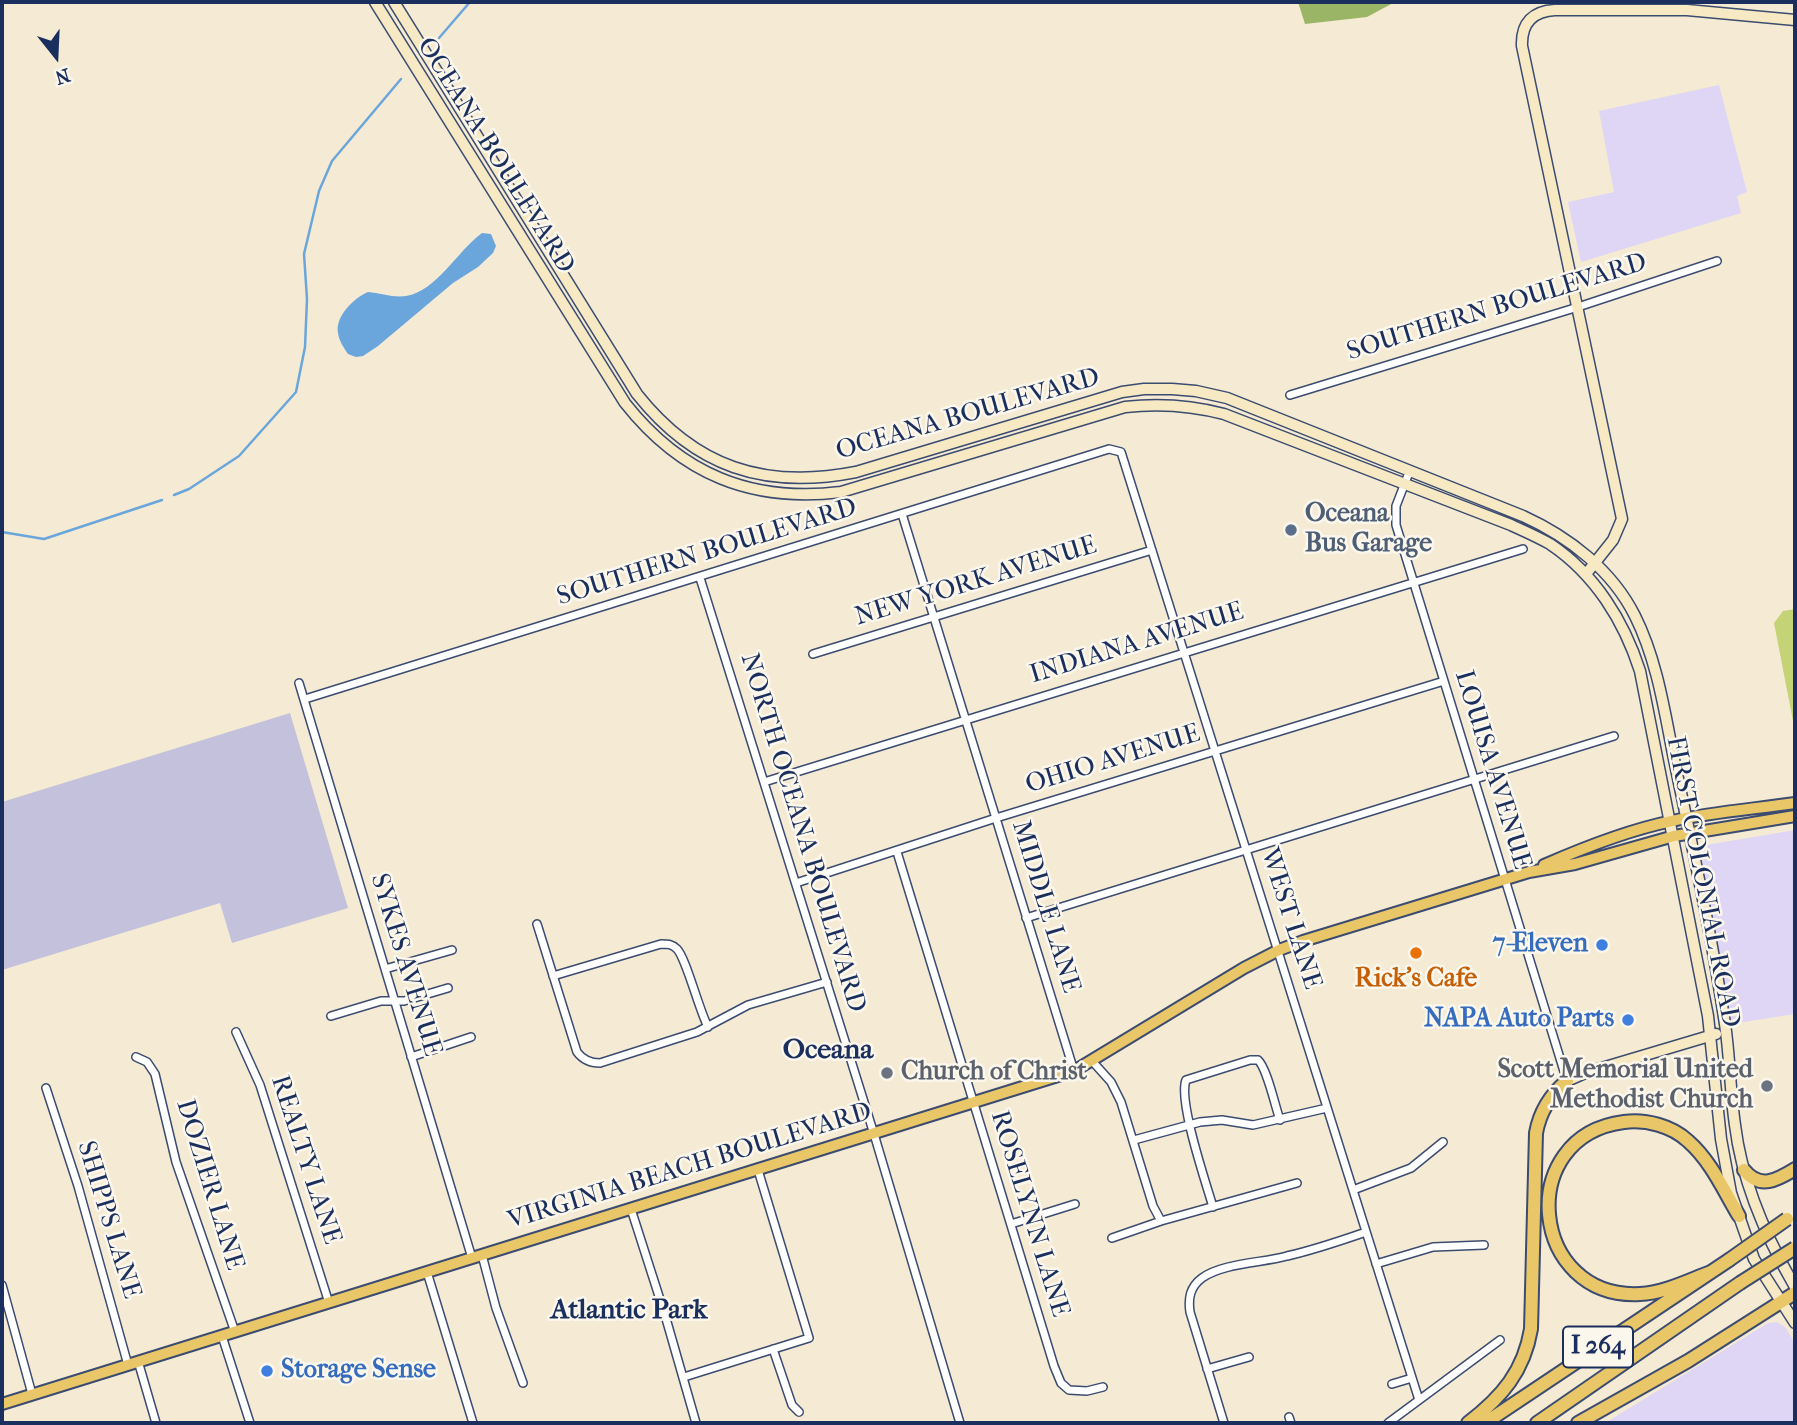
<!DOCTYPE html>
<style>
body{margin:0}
#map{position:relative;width:1797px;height:1425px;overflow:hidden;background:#f5ebd5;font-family:"IM FELL French Canon",serif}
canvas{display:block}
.frame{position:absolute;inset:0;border:4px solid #1b2f5e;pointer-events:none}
.north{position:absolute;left:21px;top:21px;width:70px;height:70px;-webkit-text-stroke:5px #fbf7ec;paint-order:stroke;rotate:162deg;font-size:19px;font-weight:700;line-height:28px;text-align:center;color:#1b2f5e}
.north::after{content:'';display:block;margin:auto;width:24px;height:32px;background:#1b2f5e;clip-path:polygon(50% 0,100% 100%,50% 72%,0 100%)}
</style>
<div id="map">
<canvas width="1797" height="1425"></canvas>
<div class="frame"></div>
<div class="north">N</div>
</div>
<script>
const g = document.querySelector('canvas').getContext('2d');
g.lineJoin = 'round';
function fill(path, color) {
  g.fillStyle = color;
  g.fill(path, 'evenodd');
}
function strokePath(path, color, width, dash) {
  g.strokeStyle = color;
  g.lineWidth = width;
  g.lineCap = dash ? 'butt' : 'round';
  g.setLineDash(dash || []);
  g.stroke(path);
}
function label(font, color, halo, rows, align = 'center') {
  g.font = font + ' "IM FELL French Canon",serif';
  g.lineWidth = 5;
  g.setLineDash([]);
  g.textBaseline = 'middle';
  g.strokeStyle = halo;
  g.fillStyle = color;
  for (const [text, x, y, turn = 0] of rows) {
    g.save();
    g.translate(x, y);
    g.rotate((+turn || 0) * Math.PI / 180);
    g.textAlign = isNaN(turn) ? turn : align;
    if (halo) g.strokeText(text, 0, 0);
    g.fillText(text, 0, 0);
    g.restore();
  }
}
const built = new Path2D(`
 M1719,85L1747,192L1737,196L1741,213L1581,262L1568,202L1614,192L1599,111Z
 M1795,830V1014L1731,1024L1698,849L1700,846L1706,845Z
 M1777,1322L1785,1327L1795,1343V1423H1605L1768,1323Z`);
const industrial = new Path2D(`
 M290,713L348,908L232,943L220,903L2,970V802Z`);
const green = new Path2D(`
 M1795,609V731L1774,623L1783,611Z`);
const forest = new Path2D(`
 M1298,2H1395L1367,17L1305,24Z`);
const water = new Path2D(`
 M482,233L491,234L496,246L493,253L478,267L453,283L378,346L363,356L356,357L348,354C344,348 339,341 338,333C335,316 354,298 368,292C380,293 394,298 406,296C437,291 458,250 482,233Z`);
const stream = new Path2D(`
 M439,38L470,2
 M174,495L189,489L239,456L296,392L305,347L307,299L304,254L319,191L332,161L401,79
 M2,532L44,539L162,500`);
const street = new Path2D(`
 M1290,395L1578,307L1717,261
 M1410,470L1396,506V525L1567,1081
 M902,514L1074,1071
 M700,578L874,1134L960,1423
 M813,654L1152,550
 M299,683L472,1258
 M305,699L1109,449L1121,452L1419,1400
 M764,782L1523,549
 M897,852L1054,1366L1061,1383L1069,1390L1087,1391L1103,1387
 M796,883L996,818L1444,681
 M1026,918L1614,736
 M537,924L577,1052C583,1060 590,1063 600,1063L697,1032L748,1005L827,982
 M385,969L452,950
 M553,976L661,944C668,944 672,944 677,949C686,958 699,1010 708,1027
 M331,1016L381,1001H404L448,988
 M236,1032L260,1085L329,1303
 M136,1057L147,1062L155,1074L176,1162L235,1332
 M411,1057L471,1037
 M1093,1062L1111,1082L1121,1102L1153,1206L1161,1221
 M46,1088L78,1186L128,1365
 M1134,1140L1200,1122L1222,1120L1253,1125L1327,1108
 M1353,1190L1411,1168L1443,1142
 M1213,1207C1206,1183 1178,1101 1186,1080L1250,1060H1258C1267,1068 1275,1106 1280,1120
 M631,1209L665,1315L696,1423
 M1011,1224L1075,1204
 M1112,1238L1161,1221L1297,1183
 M482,1255L496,1308L523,1383
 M1376,1264L1433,1247L1484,1245
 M427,1272L473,1423
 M2,1285L32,1394
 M222,1336L250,1423
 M773,1349L792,1405L799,1412
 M138,1361L156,1423
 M1207,1369L1249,1357
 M684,1377L809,1338L758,1170
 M1392,1384L1412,1378
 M1289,1417L1291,1423
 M1224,1423L1190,1312C1188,1298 1190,1287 1202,1278C1223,1263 1262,1263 1287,1256C1314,1250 1340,1241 1366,1232
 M1388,1423L1500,1340`);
const secondary = new Path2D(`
 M375,2L625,403C681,474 751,503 841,492L1125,407C1160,403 1190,405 1224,414L1511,525C1524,531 1538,537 1550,544C1595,574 1624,621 1640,671L1708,1016L1721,1139L1731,1193L1754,1259L1795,1323
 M394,2L637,394C695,467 764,490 856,472L1122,392L1144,389H1172L1196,391L1227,398L1523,516C1569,537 1612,570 1635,616C1658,662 1665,715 1675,764C1693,850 1712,937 1725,1024C1730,1058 1730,1091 1735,1125C1742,1183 1766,1237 1795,1287
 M1586,574L1613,540L1622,519L1522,46C1521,23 1533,11 1555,10H1687L1795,20
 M1567,1081L1585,1073L1716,1034`);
const primary = new Path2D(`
 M1544,865C1585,847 1628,830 1672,821C1712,812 1754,809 1795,803
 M2,1404L1074,1071L1244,968L1279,950L1303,941L1529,872L1575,864L1674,836L1795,816`);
const highway = new Path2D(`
 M1744,1170C1760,1190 1777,1180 1795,1169
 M1711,1272C1689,1280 1664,1293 1640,1294C1530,1300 1513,1136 1624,1122C1646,1119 1672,1126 1688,1141C1711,1161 1724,1191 1739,1216
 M1468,1423C1502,1397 1524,1371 1531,1329L1536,1133C1540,1111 1550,1095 1567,1081
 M1485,1423L1729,1260
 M1537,1423L1740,1283
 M1578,1423L1688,1361L1795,1293`);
const highwayBridge = new Path2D(`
 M1729,1260L1787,1219
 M1740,1283L1795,1248`);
const markers = [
 [1291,530,7,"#5c6f8a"],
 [1602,945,7,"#3f7fe0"],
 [1416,953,7,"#e8710a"],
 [1628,1020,7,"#3f7fe0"],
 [887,1073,7,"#6b7280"],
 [1767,1086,7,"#6b7280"],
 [267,1371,7,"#3f7fe0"]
];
const shields = [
 [1598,1347,70]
];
const shieldNames = [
 ["I 264",1598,1347]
];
const streetNames = [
 ["OCEANA BOULEVARD",495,156,58],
 ["SOUTHERN BOULEVARD",1497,308,-17],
 ["OCEANA BOULEVARD",968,415,-16],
 ["SOUTHERN BOULEVARD",707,553,-17],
 ["NEW YORK AVENUE",976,582,-17],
 ["INDIANA AVENUE",1137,644,-17],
 ["OHIO AVENUE",1113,760,-17],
 ["LOUISA AVENUE",1492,770,73],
 ["NORTH OCEANA BOULEVARD",802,833,73],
 ["FIRST COLONIAL ROAD",1702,882,79],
 ["MIDDLE LANE",1045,907,73],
 ["WEST LANE",1290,919,72],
 ["SYKES AVENUE",405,965,73],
 ["REALTY LANE",305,1160,72],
 ["VIRGINIA BEACH BOULEVARD",690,1167,-17],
 ["DOZIER LANE",209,1185,73],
 ["ROSELYNN LANE",1029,1214,73],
 ["SHIPPS LANE",108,1220,73]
];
const serviceNames = [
 ["Oceana",1305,515],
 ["Bus Garage",1305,545]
];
const shopNames = [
 ["7-Eleven",1588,945],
 ["NAPA Auto Parts",1614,1020],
 ["Storage Sense",281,1371,"left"]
];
const foodNames = [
 ["Rick's Cafe",1416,980]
];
const worshipNames = [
 ["Scott Memorial United",1753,1071],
 ["Methodist Church",1753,1101],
 ["Church of Christ",901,1073,"left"]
];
const neighbourhoodNames = [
 ["Oceana",828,1051],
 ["Atlantic Park",629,1311]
];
fill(built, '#dfd5f5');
fill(industrial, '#c3c1db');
fill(green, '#c3d375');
fill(forest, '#9ab566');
fill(water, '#6aa6db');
strokePath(stream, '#6aa6db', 2.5);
strokePath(street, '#3c4b70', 10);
strokePath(secondary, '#3c4b70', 13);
strokePath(primary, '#3c4b70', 14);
strokePath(highway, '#3c4b70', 16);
strokePath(street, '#fff', 7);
strokePath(secondary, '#f6e9c3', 10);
strokePath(primary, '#e9c769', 10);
strokePath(highway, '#e9c769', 12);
strokePath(highwayBridge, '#3c4b70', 16, []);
strokePath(highwayBridge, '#e9c769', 12);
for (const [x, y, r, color] of markers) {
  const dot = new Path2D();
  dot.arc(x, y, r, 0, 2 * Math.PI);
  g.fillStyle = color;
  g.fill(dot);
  strokePath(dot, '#fbf7ec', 2.5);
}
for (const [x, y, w] of shields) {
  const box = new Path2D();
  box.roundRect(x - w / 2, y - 20.5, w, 41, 5);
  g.fillStyle = '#fbf7ec';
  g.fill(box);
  strokePath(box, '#1b2f5e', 2);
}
label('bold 24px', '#1b2f5e', null, shieldNames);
label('26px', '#1b2f5e', '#fbf7ec', streetNames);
label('bold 26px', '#4e5e75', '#fbf7ec', serviceNames, 'left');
label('bold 26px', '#366cbe', '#fbf7ec', shopNames, 'right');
label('bold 26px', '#c56008', '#fbf7ec', foodNames);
label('bold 26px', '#5b616d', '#fbf7ec', worshipNames, 'right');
label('bold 28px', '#1b2f5e', '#fbf7ec', neighbourhoodNames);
</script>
